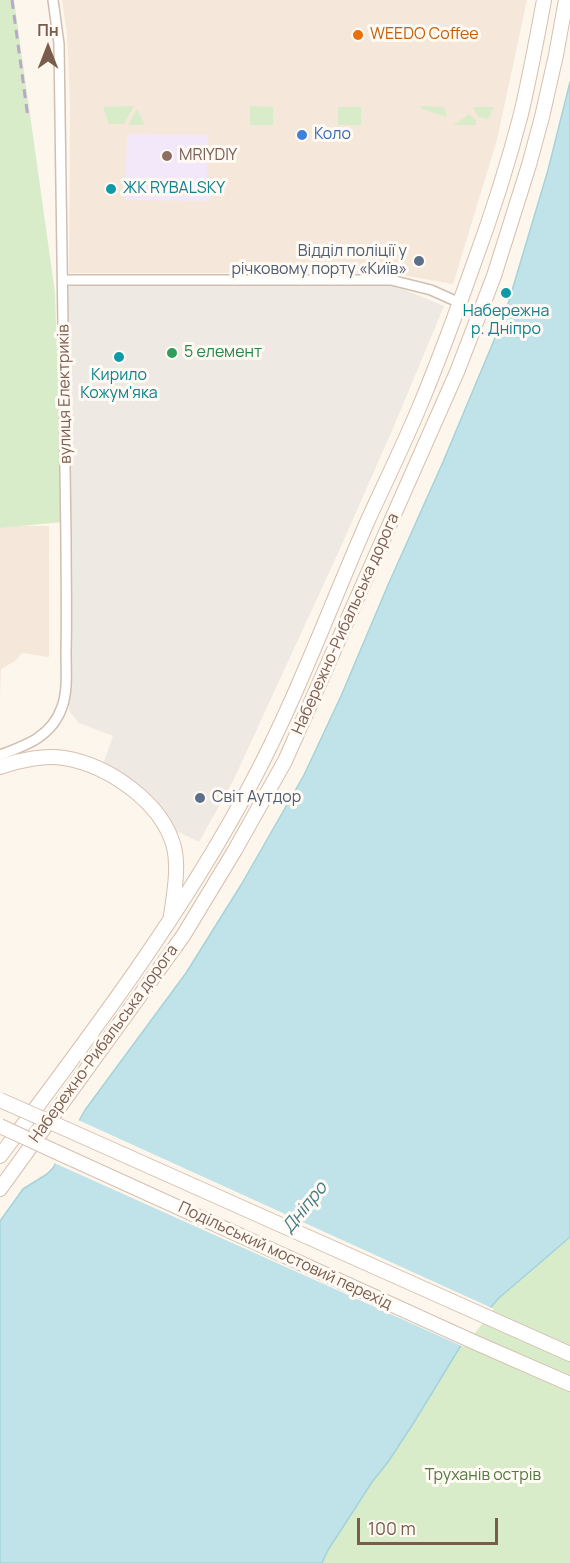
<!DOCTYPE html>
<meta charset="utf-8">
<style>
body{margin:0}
#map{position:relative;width:570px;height:1563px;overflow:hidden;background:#fdf6ec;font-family:Manrope,sans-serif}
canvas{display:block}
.north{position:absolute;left:18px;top:18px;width:60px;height:60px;-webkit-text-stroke:4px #fffaf3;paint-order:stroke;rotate:0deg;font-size:16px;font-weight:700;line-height:24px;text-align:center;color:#7a5c4d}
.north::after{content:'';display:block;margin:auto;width:21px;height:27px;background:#7a5c4d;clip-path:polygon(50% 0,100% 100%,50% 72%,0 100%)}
.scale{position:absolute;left:357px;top:1518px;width:141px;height:27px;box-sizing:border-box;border:3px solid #7a5c4d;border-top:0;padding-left:8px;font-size:18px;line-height:21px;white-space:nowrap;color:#7a5c4d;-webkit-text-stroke:4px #fffaf3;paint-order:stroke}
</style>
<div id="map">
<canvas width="570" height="1563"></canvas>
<div class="north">Пн</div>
<div class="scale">100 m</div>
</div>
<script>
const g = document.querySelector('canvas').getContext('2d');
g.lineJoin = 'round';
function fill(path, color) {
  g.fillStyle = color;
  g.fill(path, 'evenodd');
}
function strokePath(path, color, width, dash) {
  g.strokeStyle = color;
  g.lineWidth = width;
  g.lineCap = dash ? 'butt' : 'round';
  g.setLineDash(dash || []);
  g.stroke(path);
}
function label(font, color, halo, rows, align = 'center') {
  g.font = font + ' Manrope,sans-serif';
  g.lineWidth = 6;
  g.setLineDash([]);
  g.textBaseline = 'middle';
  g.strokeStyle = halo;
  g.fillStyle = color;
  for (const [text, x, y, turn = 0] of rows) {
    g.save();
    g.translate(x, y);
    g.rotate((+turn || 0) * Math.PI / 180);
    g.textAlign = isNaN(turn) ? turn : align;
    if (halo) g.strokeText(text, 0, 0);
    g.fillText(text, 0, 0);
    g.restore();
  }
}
const residential = new Path2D(`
 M62,0H527L497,140L453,284L390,273H69L70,102L67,34Z
 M0,526H49V657L22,653L15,661L1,669L0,698Z`);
const industrial = new Path2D(`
 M66,284L395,286L444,306L391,433L339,551L233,781L199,842L166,826L101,769L113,736L79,723L69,711L70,526Z`);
const education = new Path2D(`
 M127,134L208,135L207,178L210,179V201L125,200Z`);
const green = new Path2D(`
 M0,0H14L55,293L62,522L0,528Z
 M134,106L124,124H109L103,107Z
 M250,106L273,107V125H250Z
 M420,106L444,107L447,117L422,109Z
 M338,107H361V125H338Z
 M473,107H494L488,119L478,117Z
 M137,109L145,125H128Z
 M466,115H470L476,120V125H453L466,117Z
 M570,1237V1563H322L328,1550L354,1510L372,1482L388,1462L413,1424L460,1347L485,1314L499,1298Z`);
const water = new Path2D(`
 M570,82V1237L499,1298L485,1314L460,1347L413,1424L388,1462L372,1482L354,1510L328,1550L322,1563H0V1221L23,1189L47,1174L53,1168L85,1110L186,973L241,885L304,775L341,696L388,585L443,462L505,314L548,170Z`);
const pier = new Path2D(`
 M76,1119L494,1309L464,1347L52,1162Z`);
const minor = new Path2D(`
 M63,280H391L431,290L460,303
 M0,755C27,745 52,736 62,707C68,690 66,671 66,653C67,615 66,577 66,539C65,374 62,209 59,44L53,0`);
const secondary = new Path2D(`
 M0,767C19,760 44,755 64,758C108,765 162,802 174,847C179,868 174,894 171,916
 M66,1129L570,1354
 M52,1150L474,1342L570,1384
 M0,1156C89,1037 180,918 250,786C296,700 329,609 368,520C385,483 403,446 419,408C439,360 457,311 474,263C492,214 508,164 521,114C530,76 537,38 544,0
 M0,1189L183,936L235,850L285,761L457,372L494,276L529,165L542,117L556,55L566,0`);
const rail = new Path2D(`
 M12,0L28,118`);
const secondaryBridge = new Path2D(`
 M0,1100L66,1129
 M0,1126L52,1150`);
const markers = [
 [358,35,6,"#e8710a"],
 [302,135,6,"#3f7fe0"],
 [167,156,6,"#8d6e63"],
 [111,189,6,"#0f9aa8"],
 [419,261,6,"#5c6f8a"],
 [506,293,6,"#0f9aa8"],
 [172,353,6,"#2e9e5b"],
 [119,357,6,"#0f9aa8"],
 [200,798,6,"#5c6f8a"]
];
const foodNames = [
 ["WEEDO Coffee",370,35]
];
const shopNames = [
 ["Коло",314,135]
];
const educationNames = [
 ["MRIYDIY",179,156]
];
const cultureNames = [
 ["ЖК RYBALSKY",123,189,"left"],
 ["Набережна",506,312],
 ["р. Дніпро",506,330],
 ["Кирило",119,376],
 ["Кожум'яка",119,394]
];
const serviceNames = [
 ["Відділ поліції у",407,252],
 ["річковому порту «Київ»",407,270],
 ["Світ Аутдор",212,798,"left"]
];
const leisureNames = [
 ["5 елемент",184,353]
];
const streetNames = [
 ["вулиця Електриків",65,394,-91],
 ["Набережно-Рибальська дорога",346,624,-66],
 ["Набережно-Рибальська дорога",104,1044,-54],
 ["Подільський мостовий перехід",285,1256,25]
];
const parkNames = [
 ["Труханів острів",483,1476]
];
const waterNames = [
 ["Дніпро",305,1208,-51]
];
fill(residential, '#f5e8da');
fill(industrial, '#efe9e4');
fill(education, '#f3e8fa');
fill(green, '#d8ecc9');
fill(water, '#bfe3e8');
strokePath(water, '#a5d3da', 1.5);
fill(pier, '#fdf6ec');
strokePath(minor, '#d1beb0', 12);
strokePath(secondary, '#d6c0b0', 16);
strokePath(minor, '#fff', 9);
strokePath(secondary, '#fff', 14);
strokePath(rail, '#b9a8c9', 3, [9, 6]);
strokePath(secondaryBridge, '#d6c0b0', 16, []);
strokePath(secondaryBridge, '#fff', 14);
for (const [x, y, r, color] of markers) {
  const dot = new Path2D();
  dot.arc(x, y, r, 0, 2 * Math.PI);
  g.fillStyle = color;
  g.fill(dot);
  strokePath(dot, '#fffaf3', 2);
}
label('16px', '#c56008', '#fffaf3', foodNames, 'left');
label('16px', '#366cbe', '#fffaf3', shopNames, 'left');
label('16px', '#785e54', '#fffaf3', educationNames, 'left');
label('16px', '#0d838f', '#fffaf3', cultureNames);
label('16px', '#4e5e75', '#fffaf3', serviceNames, 'right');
label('16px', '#27864d', '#fffaf3', leisureNames, 'left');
label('16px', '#7a5c4d', '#fffaf3', streetNames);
label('16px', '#537a41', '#fffaf3', parkNames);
label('italic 18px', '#437c86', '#fffaf3', waterNames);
</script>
